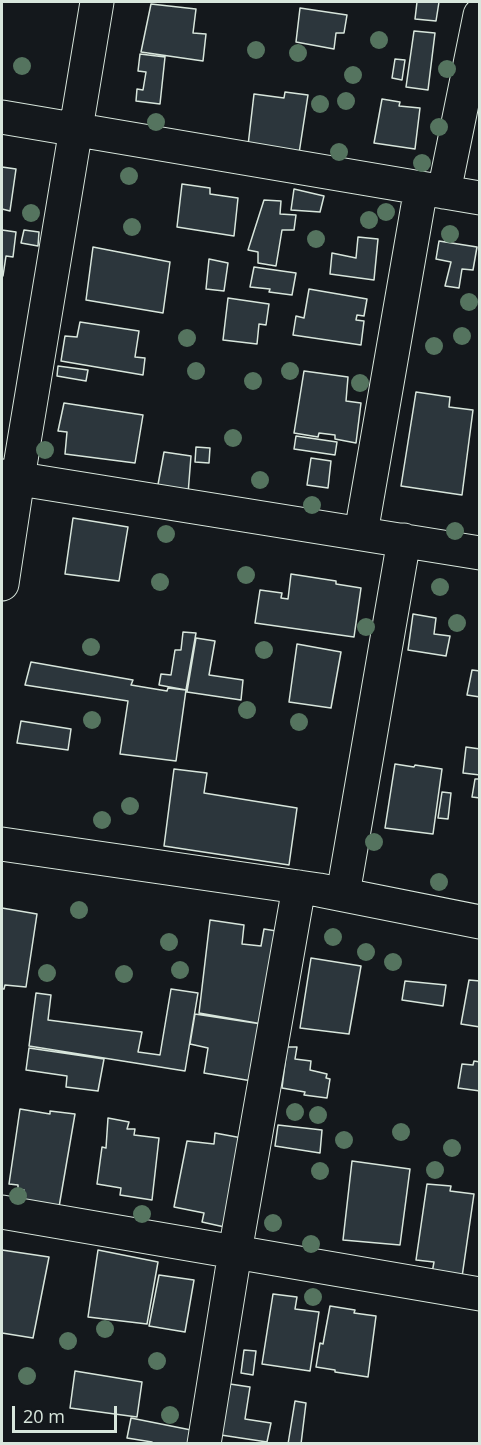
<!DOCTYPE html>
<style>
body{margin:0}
#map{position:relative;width:481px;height:1445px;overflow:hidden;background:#14181c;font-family:"Open Sans",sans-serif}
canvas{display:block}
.frame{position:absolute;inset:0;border:3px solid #d8e6dc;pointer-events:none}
.scale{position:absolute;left:12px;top:1406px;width:105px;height:27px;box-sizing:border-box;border:3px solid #d8e6dc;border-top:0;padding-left:8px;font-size:18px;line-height:21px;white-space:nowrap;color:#d8e6dc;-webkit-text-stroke:4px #14181c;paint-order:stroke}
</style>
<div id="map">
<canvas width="481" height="1445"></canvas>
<div class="frame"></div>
<div class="scale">20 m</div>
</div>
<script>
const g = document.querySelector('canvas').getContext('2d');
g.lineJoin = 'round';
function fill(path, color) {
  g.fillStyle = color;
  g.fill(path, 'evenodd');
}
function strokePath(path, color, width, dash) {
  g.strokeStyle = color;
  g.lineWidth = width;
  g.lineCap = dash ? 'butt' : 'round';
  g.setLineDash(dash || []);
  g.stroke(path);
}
const building = new Path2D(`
 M417,2H439L436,21L415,19Z
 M151,4L196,9L193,33L206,34L203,61L141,52Z
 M300,8L347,15L344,33H336L334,49L296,42Z
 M414,31L435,33L428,90L406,87Z
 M140,54L165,57L160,104L136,101L137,89L143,90L146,72L138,71Z
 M395,59L405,60L402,80L392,78Z
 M285,92L308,95L298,160L247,154L254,94L284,98Z
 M382,99L400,102L399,106L420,108L415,149L374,143Z
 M2,167L16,169L10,211L2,209Z
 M182,184L210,188V194L238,198L234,236L177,227Z
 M294,189L324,196L320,212L291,210Z
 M264,200L281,201L280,214L296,215L294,230H282L276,266L258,263V252L248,250Z
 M2,230L16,232L13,257L6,256L3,276H2Z
 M24,230L39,232L38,246L21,243Z
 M358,237L378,239L374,280L330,274L332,253L356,258Z
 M439,241L477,247L473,270L462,269L459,288L445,286L451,262L436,259Z
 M93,247L170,262L163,313L86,300Z
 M209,259L228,263L224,291L206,289Z
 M254,267L296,273L292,295L269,292L270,289L250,287Z
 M309,289L367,299L364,316L357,315L356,320L364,321L361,345L293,335L296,316L304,318Z
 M228,298L269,304L266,325L259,324L257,344L223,340Z
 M80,322L139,331L135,357L145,358L143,375L61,361L65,336L77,337Z
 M58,366L88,370L86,381L57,376Z
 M304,371L348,377L346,401L361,403L356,443L335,439V435L319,433L318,437L294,433Z
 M416,392L450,397L449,407L473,410L462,495L401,486Z
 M64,403L143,415L135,463L65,454L67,432L58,431Z
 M296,436L337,442L335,455L294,449Z
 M196,447L210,448L209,463L195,462Z
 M164,452L191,456L188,494L157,490Z
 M311,458L331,461L328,488L307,485Z
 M73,518L128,527L119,581L65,574Z
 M291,574L336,581V584L361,588L354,637L255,623L260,590L282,593L281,598L288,599Z
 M413,614L436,618L434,634L450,636L446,656L408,650Z
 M183,632L196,633L186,690L159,685L161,674L171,675L175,650H181Z
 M196,638L215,641L209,675L243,680L241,700L187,692Z
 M297,644L341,652L331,708L289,702Z
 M31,662L133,680L131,685L167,691L168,688L186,690L176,761L120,754L128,701L25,685Z
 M472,670L480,671V697L467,695Z
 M21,721L71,729L68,750L17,743Z
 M466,747L480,749V775L463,773Z
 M395,764L414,767L415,765L442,769L433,834L385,828Z
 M174,769L207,773L204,793L297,808L289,865L164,846Z
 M475,779H480V798L472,797Z
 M442,792L451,793L448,819L438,818Z
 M2,908L37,914L26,987L5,985L4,989H2Z
 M210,920L244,925L242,944L261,946L264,929L283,932L268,1025L199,1013Z
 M311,958L361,966L349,1034L300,1028Z
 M469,980L480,981V1027L461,1024Z
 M405,981L446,985L443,1006L402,1000Z
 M171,989L198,993L185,1071L29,1046L36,993L51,995L48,1020L142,1032L138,1052L160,1055Z
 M195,1014L268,1025L258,1082L204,1073L208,1048L190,1044Z
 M287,1047H297L295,1059L311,1061L310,1070L327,1074L326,1078L330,1079L327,1098L304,1095L305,1092L282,1088Z
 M29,1048L104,1059L98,1091L66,1087L67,1076L26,1070Z
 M474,1061L480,1062V1091L458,1088L462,1064L473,1065Z
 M20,1109L50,1114V1111L75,1114L59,1207L22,1202L24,1190H18V1185L9,1184Z
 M108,1118L129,1122L127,1129H135L134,1135L159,1138L152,1200L120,1195L121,1188L97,1184L102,1147L106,1148Z
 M278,1125L322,1130L320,1153L275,1146Z
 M215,1133L242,1138L229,1228L202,1222L204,1213L174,1207L187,1141L214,1144Z
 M352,1161L410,1169L400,1245L343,1240Z
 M427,1184L451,1186L450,1191L474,1194L462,1277L432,1273L434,1262L416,1260Z
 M2,1250L49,1257L33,1338L2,1333Z
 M98,1250L158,1262L147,1324L88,1317Z
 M159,1275L194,1280L185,1332L149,1326Z
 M273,1294L297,1297L295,1309L319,1312L310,1371L262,1364Z
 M330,1306L355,1310L354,1313L376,1316L368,1377L335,1372V1370L316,1367L320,1343L323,1344Z
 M244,1350L256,1351L253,1375L241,1373Z
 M75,1371L142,1382L137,1417L70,1408Z
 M230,1384L250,1387L245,1419L271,1423L267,1442L221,1435Z
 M295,1401L306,1403L301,1444H288Z
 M131,1418L191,1430L189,1444H151L152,1442L127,1438Z`);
const minor = new Path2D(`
 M2,117L480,198
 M444,192L480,15
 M2,476L480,553
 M361,533L421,188
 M2,584L18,478L97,2
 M2,844L319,890L480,922
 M343,894L404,540
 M2,1212L480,1294
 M204,1444L235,1252L299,887`);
const trees = [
 [379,40],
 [256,50],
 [298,53],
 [22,66],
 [447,69],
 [353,75],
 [346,101],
 [320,104],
 [156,122],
 [439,127],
 [339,152],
 [422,163],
 [129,176],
 [386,212],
 [31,213],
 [369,220],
 [132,227],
 [450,234],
 [316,239],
 [469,302],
 [462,336],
 [187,338],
 [434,346],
 [196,371],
 [290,371],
 [253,381],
 [360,383],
 [233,438],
 [45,450],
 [260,480],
 [312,505],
 [455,531],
 [166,534],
 [246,575],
 [160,582],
 [440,587],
 [457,623],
 [366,627],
 [91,647],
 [264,650],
 [247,710],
 [92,720],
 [299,722],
 [130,806],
 [102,820],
 [374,842],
 [439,882],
 [79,910],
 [333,937],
 [169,942],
 [366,952],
 [393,962],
 [180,970],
 [47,973],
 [124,974],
 [295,1112],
 [318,1115],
 [401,1132],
 [344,1140],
 [452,1148],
 [435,1170],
 [320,1171],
 [18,1196],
 [142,1214],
 [273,1223],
 [311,1244],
 [313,1297],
 [105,1329],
 [68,1341],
 [157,1361],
 [27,1376],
 [170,1415]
];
fill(building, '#2c363c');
strokePath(building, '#d8e6dc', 1.5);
strokePath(minor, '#d8e6dc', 35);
strokePath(minor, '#14181c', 33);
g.fillStyle = '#55745f';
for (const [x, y] of trees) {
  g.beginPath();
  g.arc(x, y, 9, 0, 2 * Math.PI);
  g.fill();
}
</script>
